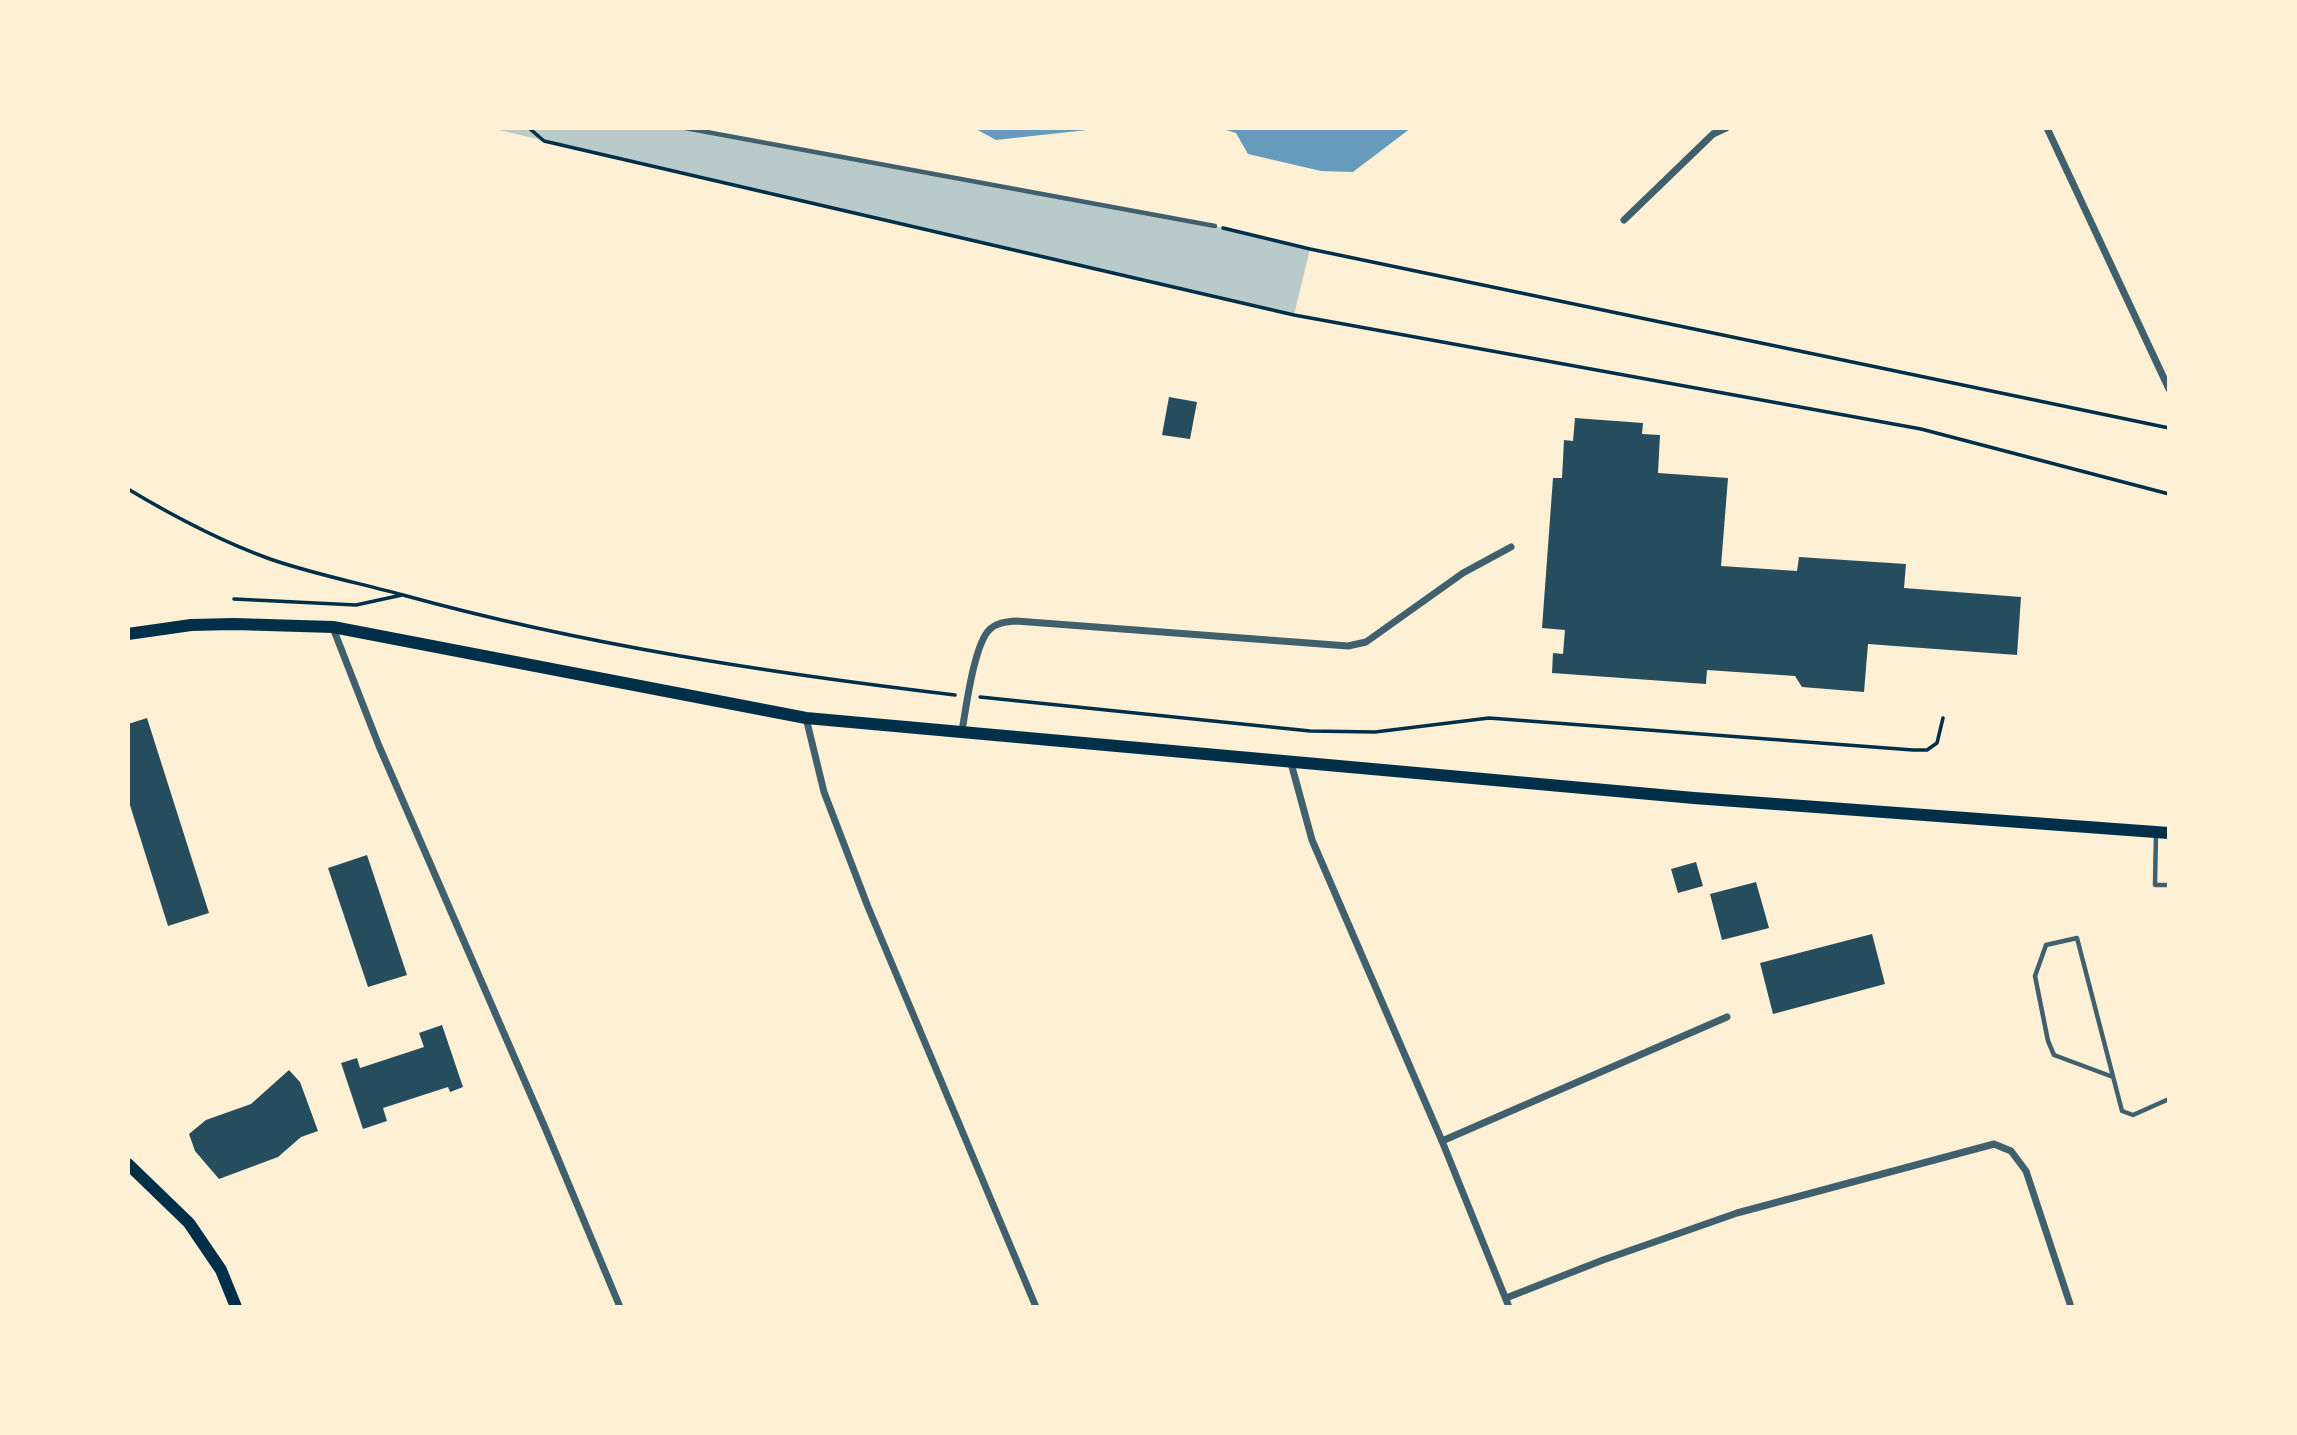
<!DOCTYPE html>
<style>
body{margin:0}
#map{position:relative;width:2297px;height:1435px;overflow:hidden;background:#fdf0d5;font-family:"Roboto Condensed",sans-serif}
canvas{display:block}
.frame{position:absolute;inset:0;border:130px solid #fdf0d5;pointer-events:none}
</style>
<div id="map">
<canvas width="2297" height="1435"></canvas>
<div class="frame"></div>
</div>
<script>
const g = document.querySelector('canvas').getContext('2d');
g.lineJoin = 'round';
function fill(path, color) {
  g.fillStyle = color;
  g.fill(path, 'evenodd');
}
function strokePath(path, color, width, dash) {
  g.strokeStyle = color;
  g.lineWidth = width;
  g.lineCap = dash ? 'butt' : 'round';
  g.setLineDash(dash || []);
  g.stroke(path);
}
const green = new Path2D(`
 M490,128H685L1215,226L1310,249L1294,315Z`);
const water = new Path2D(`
 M974,128H1105L996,140Z
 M1219,128H1411L1353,172L1321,171L1248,154L1236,133Z`);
const building = new Path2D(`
 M1169,397L1197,402L1190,439L1162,435Z
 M1575,418L1643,423L1642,434L1660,435L1658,473L1728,478L1721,566L1797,571L1799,557L1906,564L1904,588L2021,597L2017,655L1868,644L1864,692L1802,687L1795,676L1707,670L1706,684L1552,673L1553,653L1563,654L1565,630L1542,628L1553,478H1562L1564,440L1573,441Z
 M147,718L209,913L168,926L128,799V724Z
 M367,855L407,975L368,987L328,868Z
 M1696,862L1703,886L1678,893L1671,869Z
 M1756,882L1769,928L1722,940L1710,894Z
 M1872,934L1885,984L1773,1014L1760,963Z
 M442,1025L463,1087L450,1092L448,1087L383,1108L387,1121L363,1129L341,1063L357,1058L360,1068L424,1047L419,1033Z
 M289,1070L300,1082L318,1131L301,1137L278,1157L219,1179L195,1151L189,1134L206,1120L251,1104Z`);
const path = new Path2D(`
 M529,128L544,141L1294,315L1921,429L2169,494
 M1223,228L1310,249L2169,428
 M128,489C173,516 220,541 270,559C313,574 359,583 403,595C584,645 770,673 955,695
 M234,599L356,605L402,595
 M980,697L1310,731L1375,732L1489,718L1913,750H1927L1937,743L1943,718`);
const service = new Path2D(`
 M685,128L1215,226
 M2156,832L2155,885H2169
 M2113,1077L2054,1055L2048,1041L2035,976L2046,945L2077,938L2122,1111L2133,1115L2169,1099`);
const minor = new Path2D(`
 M2047,128L2169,389
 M1624,220L1713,134L1726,128
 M333,628L379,746L546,1130L620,1307
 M806,718L824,792L868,907L1036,1307
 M962,731C966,708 974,644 990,629C998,622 1007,622 1016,621L1348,646L1366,642L1463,573L1511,547
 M1291,763L1312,840L1442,1141L1509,1307
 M1442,1141L1727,1017
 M1506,1298L1603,1260L1737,1213L1994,1144L2011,1151L2026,1171L2071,1307`);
const secondary = new Path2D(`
 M128,634L191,625L234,624L333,627L806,718L1694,798L2169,833
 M128,1164L189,1223L221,1270L236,1307`);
fill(green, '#b9caca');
fill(water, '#669bbc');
fill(building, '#264d5e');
strokePath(path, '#003049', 3.5);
strokePath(service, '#3f606c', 4.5);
strokePath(minor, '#3f606c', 7);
strokePath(secondary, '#003049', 12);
</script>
